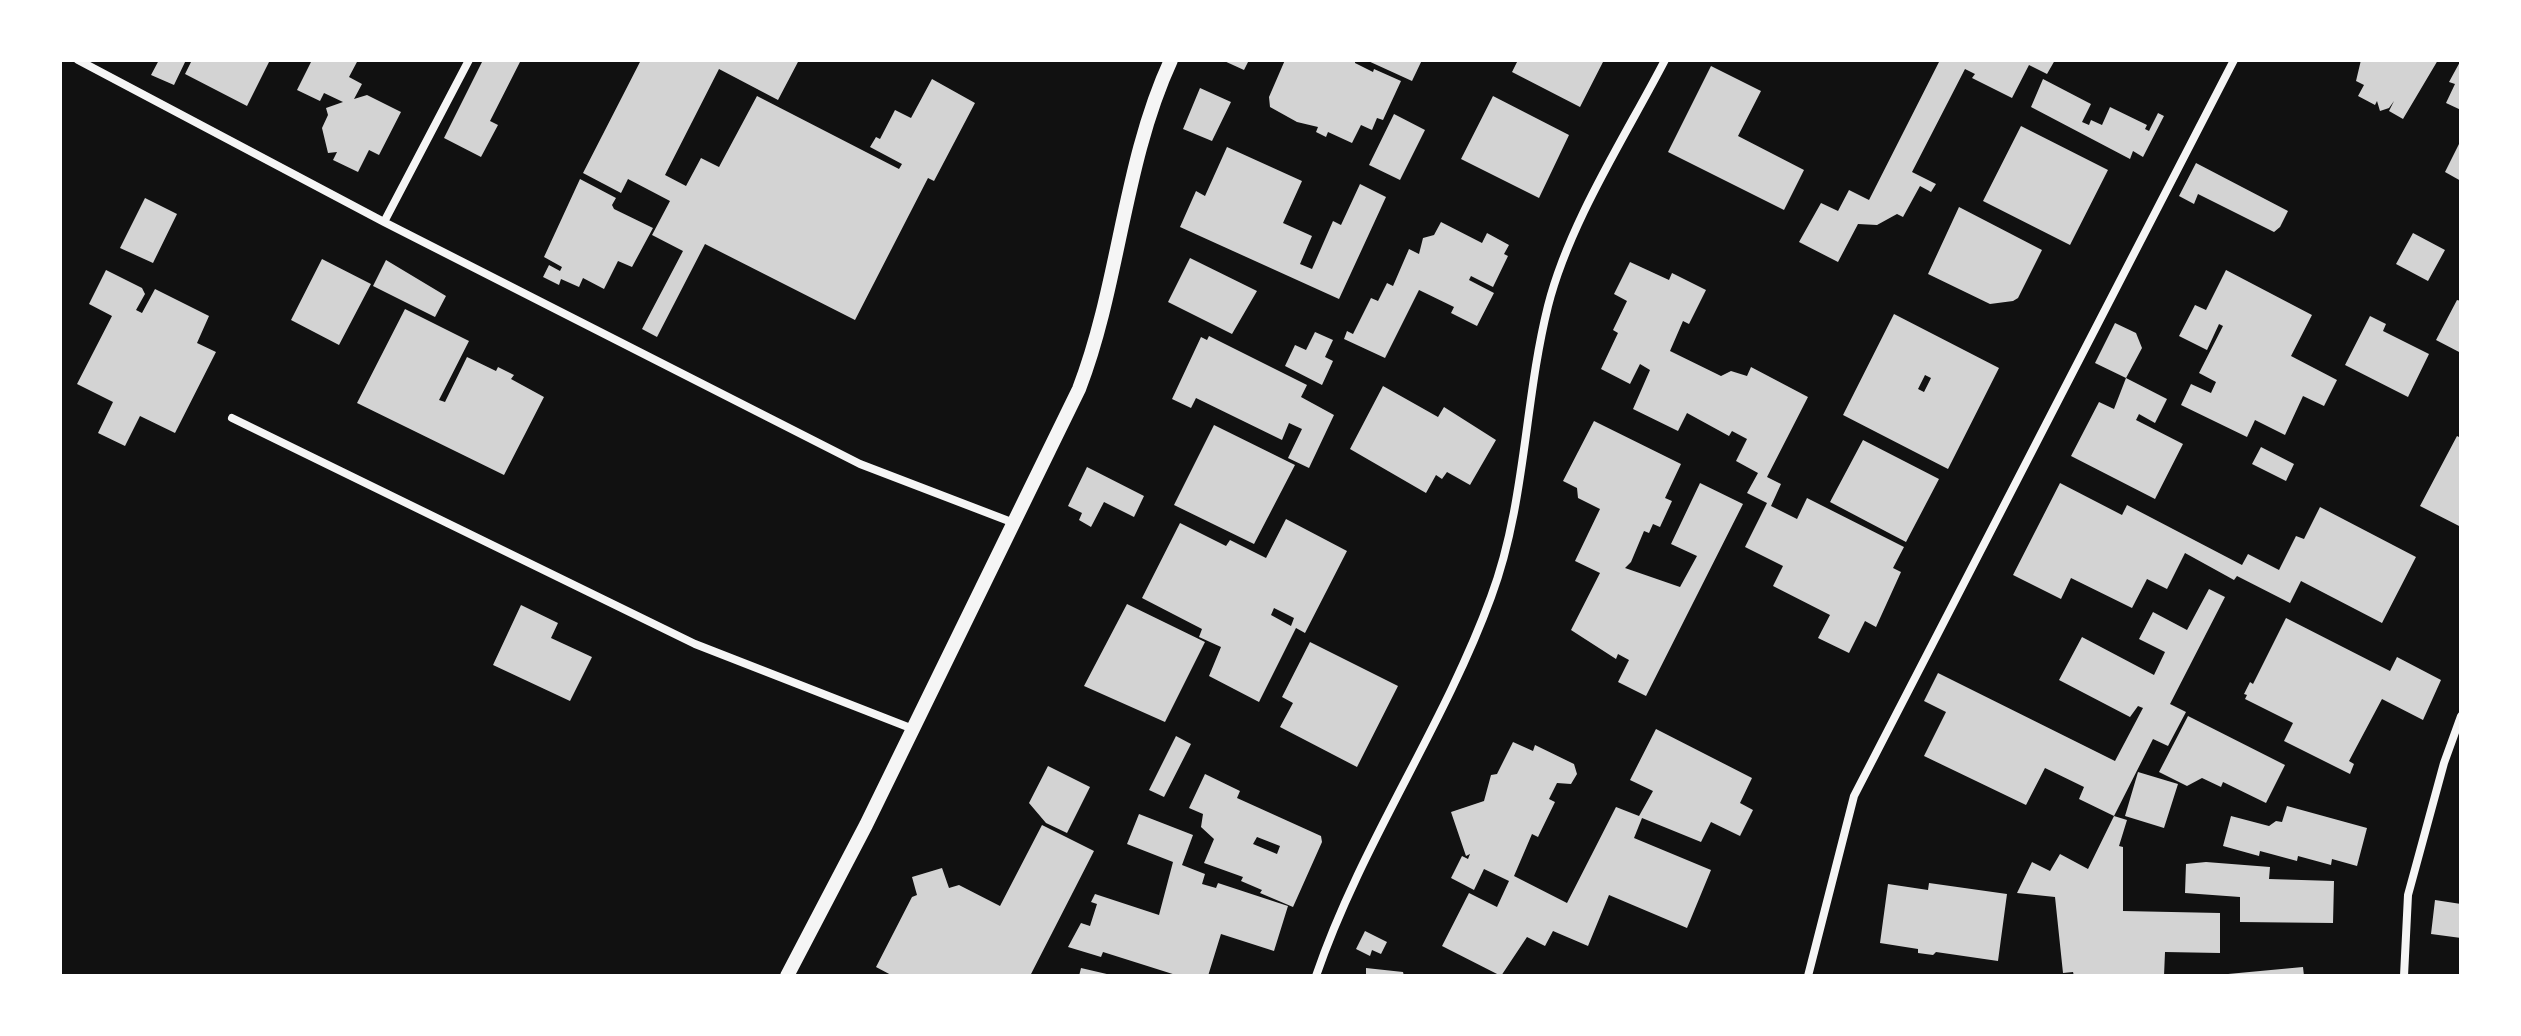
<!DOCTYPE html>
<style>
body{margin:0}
#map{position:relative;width:2521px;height:1036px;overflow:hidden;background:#111;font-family:"Alegreya Sans",sans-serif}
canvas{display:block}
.frame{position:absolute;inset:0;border:62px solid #fff;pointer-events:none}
</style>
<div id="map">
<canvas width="2521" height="1036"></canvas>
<div class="frame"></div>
</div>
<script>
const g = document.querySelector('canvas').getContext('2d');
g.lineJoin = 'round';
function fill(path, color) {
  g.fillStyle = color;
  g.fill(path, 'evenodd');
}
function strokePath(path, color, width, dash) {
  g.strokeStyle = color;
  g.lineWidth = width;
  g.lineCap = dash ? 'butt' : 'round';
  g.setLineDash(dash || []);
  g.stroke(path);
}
const building = new Path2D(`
 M159,60H186L174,85L151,75Z
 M192,60H270L247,106L185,74Z
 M312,60H358L349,77L362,84L354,99L367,95L401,112L379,155L369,150L358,172L333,160L337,152L328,153L322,128L328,115L326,108L343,102L324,93L320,101L297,90Z
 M483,60H521L490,121L498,125L481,157L444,138Z
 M641,60H799L778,100L719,69L665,175L686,186L701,158L719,167L757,96L899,169L902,164L870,147L876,137L880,139L895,110L911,118L932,79L975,103L934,181L928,178L855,320L705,244L657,337L642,329L683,251L652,235L670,201L628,179L621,193L583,173Z
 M1222,60H1249L1244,70Z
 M1285,60H1355V63L1373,72L1374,69L1401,81L1383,120L1377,118L1372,130L1361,125L1352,143L1328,132L1326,137L1316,132L1318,127L1297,122L1270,107L1269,97Z
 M1366,60H1422L1412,81Z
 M1518,60H1604L1580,107L1512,72Z
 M1940,60H2055L2047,74L2029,65L2012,98L1972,78L1975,74L1965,69L1912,172L1936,184L1931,192L1920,186L1903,217L1897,214L1877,225L1858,224L1838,262L1799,242L1821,203L1838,211L1849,190L1869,200Z
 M2361,60H2438L2403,119L2389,111L2394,101L2389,108L2380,111L2377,101L2375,105L2358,96L2364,85L2356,81Z
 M2461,60V110L2446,103L2455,84L2449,82Z
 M1711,66L1761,91L1738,136L1804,170L1784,210L1668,152Z
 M2043,79L2091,104L2082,122L2089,125L2091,120L2102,125L2110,107L2147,125L2145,129L2149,131L2158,113L2164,116L2143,157L2133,151L2130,159L2031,107Z
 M1200,88L1231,102L1212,141L1183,129Z
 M1493,96L1569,135L1539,198L1461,159Z
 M1394,114L1425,130L1400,180L1369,165Z
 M2021,126L2108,170L2070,245L1983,201Z
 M2461,140V181L2445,172Z
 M1227,147L1302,181L1283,223L1312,236L1300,264L1312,269L1333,221L1341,225L1360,184L1386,197L1339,299L1180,227L1196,191L1205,196Z
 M2196,163L2288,211L2280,227L2274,232L2198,194L2194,204L2179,196Z
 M580,179L616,198L612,205L614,209L653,228L632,267L618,261L604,289L583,278L579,287L561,279L559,285L543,277L549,265L560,271L562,267L544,257Z
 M145,198L177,214L153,263L120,248Z
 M1959,207L2042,250L2018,298L2013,301L1990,304L1928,274Z
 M1441,222L1482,243L1487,233L1509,245L1504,254L1508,256L1493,287L1471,276L1469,280L1494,293L1477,326L1451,313L1454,307L1419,290L1385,358L1344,339L1347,331L1353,334L1371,298L1378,301L1387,283L1393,286L1409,249L1419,254L1423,238L1434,235Z
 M2413,233L2445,250L2428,281L2396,264Z
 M1190,258L1257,291L1232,334L1168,302Z
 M322,259L371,284L339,345L291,320Z
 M386,260L446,296L435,317L373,286Z
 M1630,262L1669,280L1672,273L1706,290L1689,324L1683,321L1670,351L1721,376L1731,371L1747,376L1751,367L1808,397L1767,477L1781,484L1771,506L1797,519L1807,498L1904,547L1893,568L1901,572L1876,627L1865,621L1849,653L1818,638L1830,615L1773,586L1783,566L1745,547L1767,503L1747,493L1758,473L1736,461L1747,439L1732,431L1729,436L1687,413L1678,431L1633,409L1650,370L1640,364L1630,384L1601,369L1618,333L1613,330L1627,301L1614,294Z
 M106,270L142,288L145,294L136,310L142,313L155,289L209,316L197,343L216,352L175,433L140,416L125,446L98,433L113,402L77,384L112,316L89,304Z
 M2226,270L2312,315L2291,356L2337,380L2324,406L2303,396L2285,435L2255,420L2247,437L2181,405L2191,384L2211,393L2216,382L2199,373L2223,326L2219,324L2207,350L2179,336L2195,305L2206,310Z
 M2457,300L2461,301V353L2436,340Z
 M405,309L469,341L439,400L445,402L467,357L496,371L498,367L514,375L511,379L544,397L504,475L357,403Z
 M1894,314L1999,368L1948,469L1843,415ZM1925,375L1931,378L1924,392L1918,389Z
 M2370,316L2386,324L2383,331L2429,354L2408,397L2345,365Z
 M2115,323L2136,333L2142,348L2126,378L2095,363Z
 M1315,332L1333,340L1325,357L1333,361L1322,385L1285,366L1295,345L1306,350Z
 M1209,336L1307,385L1301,397L1334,415L1309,468L1288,458L1302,429L1289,423L1282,440L1196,398L1191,408L1172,399L1201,337L1207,340Z
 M2126,378L2167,399L2155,423L2139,414L2136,420L2183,444L2155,499L2071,456L2099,402L2114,409Z
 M1383,386L1438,417L1444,407L1496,440L1470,485L1447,472L1442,479L1436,475L1426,493L1350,449Z
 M1594,421L1681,464L1665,498L1672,501L1660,527L1653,524L1649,533L1644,531L1631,562L1625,568L1680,587L1697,556L1671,544L1700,483L1743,504L1646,696L1618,682L1629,660L1618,654L1616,659L1571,630L1600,573L1575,561L1600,509L1578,498L1577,488L1563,481Z
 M1214,425L1295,465L1254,544L1174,505Z
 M2457,436L2461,438V527L2420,506Z
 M1863,440L1939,479L1906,542L1830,502Z
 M2261,447L2294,464L2286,481L2252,464Z
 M1087,467L1144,496L1134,517L1104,502L1091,527L1079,520L1082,513L1068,506Z
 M2060,483L2122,515L2127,505L2242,565L2248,554L2279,570L2296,536L2304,539L2320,507L2416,557L2382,623L2301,581L2290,603L2237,576L2234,580L2185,553L2167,589L2147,579L2132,608L2071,578L2061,599L2013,575Z
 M1286,519L1347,551L1305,633L1296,628L1259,702L1209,676L1221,647L1199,637L1202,629L1142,598L1180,523L1226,546L1230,540L1266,558ZM1274,608L1294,618L1291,626L1271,615Z
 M2209,589L2225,597L2170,704L2186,712L2168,746L2153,739L2114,816L2127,820L2119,846L2123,847V911L2220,913V953L2165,952L2164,976H2074L2073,972L2063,973L2055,897L2017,893L2032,862L2050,871L2060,854L2088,869L2114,816L2079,799L2084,787L2045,768L2026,805L1924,756L1946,712L1924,701L1938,673L2115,761L2143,708L2138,706L2130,717L2059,680L2082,637L2154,675L2165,652L2139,639L2153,612L2187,630Z
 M1127,604L1205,642L1165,722L1084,686Z
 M521,605L558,623L551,638L592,657L570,701L493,665Z
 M2286,618L2390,671L2397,657L2441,680L2423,720L2382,699L2349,761L2354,764L2350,774L2284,741L2293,723L2245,699L2247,695L2244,694L2250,682L2253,684Z
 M1310,642L1398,686L1357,767L1280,727L1293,703L1282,697Z
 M2188,716L2285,765L2266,803L2223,782L2221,787L2202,778L2187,786L2159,772Z
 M1656,729L1752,778L1740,803L1753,810L1740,836L1711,822L1701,842L1642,818L1634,838L1711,870L1687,928L1609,895L1588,946L1553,931L1545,946L1527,937L1501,976L1442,946L1469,893L1497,907L1509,881L1484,869L1474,890L1451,878L1462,856L1468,859L1470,854L1466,856L1451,812L1484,801L1491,775L1497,774L1513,742L1533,751L1535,745L1574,764L1577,774L1571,784L1557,783L1549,799L1555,802L1538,837L1532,834L1514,876L1567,903L1616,807L1639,816L1653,791L1630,780Z
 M1176,736L1191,744L1164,797L1149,790Z
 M1048,766L1090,787L1067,833L1046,823L1029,803Z
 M2138,772L2178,784L2164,828L2125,816Z
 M1205,774L1240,791L1237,798L1321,836L1322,842L1293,907L1260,893L1262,890L1241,881L1243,877L1204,863L1214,839L1201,827L1203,814L1189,808ZM1257,837L1280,846L1277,854L1253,844Z
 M2287,806L2367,828L2357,866L2332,859L2331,865L2298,856L2297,861L2260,851L2259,856L2223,846L2231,816L2269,826L2276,821L2282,822Z
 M1139,814L1193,835L1182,865L1205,874L1202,884L1216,888L1218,883L1288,906L1274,951L1221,934L1208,976H1179L1103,952L1101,957L1068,947L1081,923L1090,926L1097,904L1091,902L1095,894L1159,915L1173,862L1127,844Z
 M1042,825L1094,851L1030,976H893L876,967L912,897L917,895L912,877L942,868L949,888L959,885L1000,906Z
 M2206,862L2270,867L2269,879L2334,881L2333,923L2240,922V897L2185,893L2186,864Z
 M1929,883L2007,894L1998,961L1936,952L1933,955L1918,953V949L1880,943L1888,884L1928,890Z
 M2435,900L2461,904V938L2431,934Z
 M1365,931L1387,942L1381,954L1372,950L1370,956L1356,949Z
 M2303,967L2304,976H2229L2228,974Z
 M1081,968L1111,975L1110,976H1079Z
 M1366,968L1403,972L1404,976H1366Z`);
const minor = new Path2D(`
 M78,60L384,222L860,464L1014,523
 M384,222L469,60
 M232,418L695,644L913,729
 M1316,976C1361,844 1443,728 1491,597C1526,503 1524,402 1548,306C1569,223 1625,137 1665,60
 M1808,976L1854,796L2234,60
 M2404,976L2408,895L2444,763L2461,716`);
const tertiary = new Path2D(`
 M787,976L866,825L1079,389C1120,282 1123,164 1171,60`);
fill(building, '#d3d3d3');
strokePath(minor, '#f5f5f5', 8);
strokePath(tertiary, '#f5f5f5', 14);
</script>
